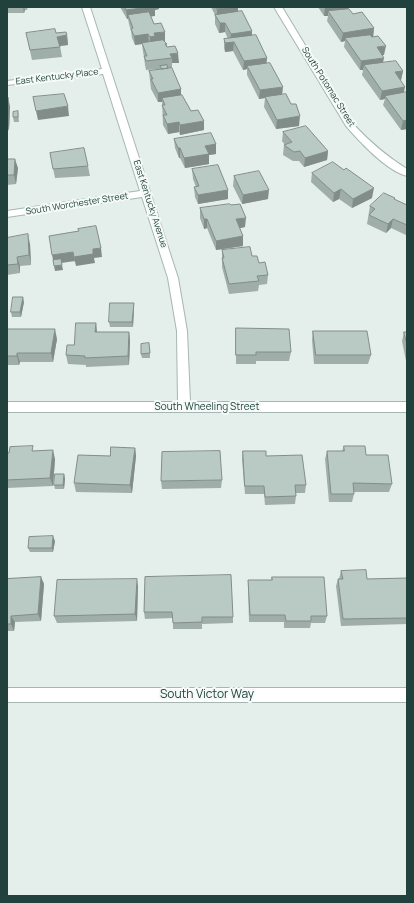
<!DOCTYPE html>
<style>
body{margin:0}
#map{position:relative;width:414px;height:903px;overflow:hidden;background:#e4eeea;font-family:Manrope,sans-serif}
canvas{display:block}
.frame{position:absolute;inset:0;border:8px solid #21423c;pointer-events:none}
</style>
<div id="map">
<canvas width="414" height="903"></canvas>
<div class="frame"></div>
</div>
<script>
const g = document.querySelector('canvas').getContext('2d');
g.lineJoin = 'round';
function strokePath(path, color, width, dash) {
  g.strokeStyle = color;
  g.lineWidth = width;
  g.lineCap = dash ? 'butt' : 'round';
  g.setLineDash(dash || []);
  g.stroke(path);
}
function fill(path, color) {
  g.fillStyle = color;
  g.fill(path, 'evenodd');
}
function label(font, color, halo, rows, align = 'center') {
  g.font = font + ' Manrope,sans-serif';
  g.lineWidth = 4;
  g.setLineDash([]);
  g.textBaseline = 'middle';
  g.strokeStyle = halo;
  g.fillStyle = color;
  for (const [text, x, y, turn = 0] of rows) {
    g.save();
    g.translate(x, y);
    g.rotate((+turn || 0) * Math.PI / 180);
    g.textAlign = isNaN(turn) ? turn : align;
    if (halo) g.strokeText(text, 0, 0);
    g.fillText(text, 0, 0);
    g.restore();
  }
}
const minor = new Path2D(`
 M82,7H90L178,278L187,331L190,402H407V412H7V402H178L177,331L168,278L142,197L7,217V211L140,191L103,74L7,85V81L102,69Z
 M7,688H407V702H7Z`);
const tertiary = new Path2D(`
 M274,7H282L352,123C369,141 386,156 407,169V176C387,171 359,141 346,126Z`);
const wall = new Path2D(`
 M7,7H28L27,10H25L24,13H7Z
 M120,7H159V9L155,10V16H151L154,24L165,41H164L167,44V47L179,63H172V68H168L181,89V95L191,111L204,130L180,135L179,132L168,134L163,125L162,102H158L151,89L150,81L149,71L160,70V69L146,70L145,65L144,57L143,52L142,44L135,45L132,38L131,31L129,24L128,19H127Z
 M211,7H238V11L252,35L267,58L266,63L282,95L299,126L276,129L264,107L265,98L259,99L247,75V69L243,70L233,51L225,52L224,48V39H228L225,32L219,33L215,24V15Z
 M318,7H349L348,9L353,14L374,28L373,37L384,55H382L383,63L403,71L401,80H400L404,93L407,129L401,130L383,105L385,99L380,100L362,75L363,70H360L344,47L345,41L341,42L327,21L328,16H324Z
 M26,33H56L67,35L68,45L60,46L62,57L32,60Z
 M7,97H8L10,107L9,130L7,131Z
 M18,111L19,122H14L13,117Z
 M283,132L328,151L327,160L304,167L299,161H293L283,155L284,145H285L282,141Z
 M174,139L216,144V154L209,155V164L185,168L180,158H179L175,148Z
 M50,153L88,166L90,176L55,178Z
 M7,159L18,168L16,184L7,185Z
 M192,169L228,190V199L198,204L195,197L194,187H196L193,179Z
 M312,173L372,198L352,208L339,199L333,202L311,182Z
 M234,176L268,199L242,204L233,186Z
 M395,200L407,205V234L406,235L391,228L386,233L367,224L370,206Z
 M200,208L245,227L240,228L243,246L216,250L207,228L204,229L200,218Z
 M7,238L30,244L31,265L20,266V273L7,275Z
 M222,250L252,256L259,263L268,275L267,284L259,285L258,291L229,294L222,267Z
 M24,302L21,317H12L11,312Z
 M134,303V308L133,327H110L109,322Z
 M96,323L97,332H129L130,341L129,365L86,367V365L68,364L66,355L74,345Z
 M236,328L291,352L289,361H256V364H236Z
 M7,329L57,339L53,362H20L19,365H7Z
 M313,331L371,355L368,364H314L312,340Z
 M404,332H407V366L402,341Z
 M150,348V358H142L141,354Z
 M344,446L366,455L392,484L389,492H354V494L352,502H329L325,459L327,451H342Z
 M135,448L136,456L132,493L76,492L74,483L110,456Z
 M34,451L55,459L53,486L7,488V453Z
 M243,451L266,456L306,485L305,493H296V496L295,504L265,505L264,494H245L242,459Z
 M64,474L65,479L64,489H55L54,485Z
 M222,480L221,488L162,489L161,481Z
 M55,541L53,552H30L28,548Z
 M341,571L367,579L407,578V624L341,626L336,586L338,579H339Z
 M41,577L44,584L41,621L15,622L14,631H7V579Z
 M145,577L233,617V623L202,624V629H173V618L145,619L144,612Z
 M272,577L327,616L325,623H311L310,628H284V622H249L248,587V580H271Z
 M138,586L137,621L57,623L54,616Z`);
const shadedWall = new Path2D(`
 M23,7H24L25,10L24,13Z
 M150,7H159V9L155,10V16L130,19L128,15V19H127L126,10Z
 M232,7H238V15L217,18V9Z
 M325,7H349L348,9L328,11V16H324Z
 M220,23H225V32L219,33Z
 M374,28L373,38H345V41L341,42L343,33Z
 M252,31V41L234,42L233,51L225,52V43L230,42L231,34Z
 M165,32V41L156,42L150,46V37L154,33Z
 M148,34L149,43L135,45L134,36Z
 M67,35L68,45L59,46L57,37Z
 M386,46L384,55L376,56L377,47Z
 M178,53L179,63H172V58L170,54Z
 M267,58L266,67L247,66V69L243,70L244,61Z
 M384,58L382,67L364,65L363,70H360L361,61Z
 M403,71L401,80L393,82L395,72Z
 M283,87L282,96L265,97V98L259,99L260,90Z
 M405,87L403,97L385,96V99L380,100L382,91Z
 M181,89V99L162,98V102H158V93Z
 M8,97L10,107L9,130L7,121Z
 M68,106L69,116L38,120L36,111Z
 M300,116L299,126L276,129L277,120Z
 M407,120V129L401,130L403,121Z
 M204,121V130L180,135V125Z
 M179,122V132L168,134L167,124Z
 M216,144V154L209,155V164L185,168L184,158L205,146Z
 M178,148H180V158H179Z
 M328,151L327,160L304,167L305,158Z
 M15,159L18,168L16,184L14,175Z
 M374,188L372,198L352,208L353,199Z
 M341,189L339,199L333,202L334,193Z
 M228,190V199L198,204V195Z
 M269,190L268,199L242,204L243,195Z
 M246,218L245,227L236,229V219Z
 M204,219H207V228L204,229Z
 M393,219L391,228L386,233L388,224Z
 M28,234L30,244L31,265L29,255Z
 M243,236V246L216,250V241Z
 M101,248L102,257L94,258L95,263L76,266L74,257L93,249Z
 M73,252L75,261L54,264L52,255Z
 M17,257L20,266V273L18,264Z
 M62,265L63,270L55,271L54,266Z
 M23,297L24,302L21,317L20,312Z
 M134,303V308L133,327L132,322Z
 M96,323L97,333L95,332Z
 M55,329L57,339L53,362L51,353Z
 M129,332L130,341L129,365L128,356Z
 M17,353L20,362L19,365L17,356Z
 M135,448L136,456L132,493L130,485Z
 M53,450L55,459L53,486L50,478Z
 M64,474L65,479L64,489L63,485Z
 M53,536L55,541L53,552L52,548Z
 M41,577L44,584L41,621L38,614Z
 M137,579L138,586L137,621L135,614Z
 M11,616L15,622L14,631L11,624Z`);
const building = new Path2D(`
 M125,7H150L126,10Z
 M216,7H232L217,9Z
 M349,9L353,14L362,12L374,28L343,33L328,11Z
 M242,11L252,31L231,34L225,23H220L215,15Z
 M149,12L154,24L161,23L165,32L154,33L155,36L150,37L148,34L134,36L131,29L133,28L128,15Z
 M55,29L56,33L66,32L67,35L57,37L60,47L30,50L26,33Z
 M256,35L267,58L244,61L234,42L225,43L224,39Z
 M370,35L372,37L378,36L386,46L377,47L384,58L361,61L345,38Z
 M163,40L167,44H165L167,47L175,46L178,53L170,54L172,58L146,61L144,56H147L142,43Z
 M396,61L403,71L395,72L405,87L382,91L364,65Z
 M270,63L283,87L260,90L247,66Z
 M167,65L168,68L162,69L160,66Z
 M172,68L181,89L158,93L151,79H153L149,71Z
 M407,92V120L403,121L385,96Z
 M64,94L68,106L36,111L33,97Z
 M286,94L291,104H296L300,116L277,120L265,97Z
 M182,95L191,111L198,110L204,121L180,125L179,122L167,124L163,115H167L162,105H165L162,98Z
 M7,97H8L7,121Z
 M18,111V117H13V112Z
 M306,126L328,151L305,158L300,151L294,152L284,145L292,142L283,132Z
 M211,133L216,144L205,146L209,154L184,158L180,148H178L174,139Z
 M84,148L88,166L53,169L50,153Z
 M7,159H15L14,175H7Z
 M333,162L344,170L346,168L374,188L353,199L341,189L334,193L312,173Z
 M218,165L228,190L198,195L194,187L199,186L192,169Z
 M259,171L269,190L243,195L234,176Z
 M384,193L395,198L394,199L407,205V225L393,219L388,224L369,215L375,209L370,206Z
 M230,204L231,205L240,204L246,218L236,219L243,236L216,241L207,219H204L200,208Z
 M96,226L101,248L93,249V254L74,257L73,252L52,255L49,236L79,231L78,229Z
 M28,234L29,255L17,257L18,264L7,265V238Z
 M250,247L252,256H257L259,263L265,262L268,275L257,276L259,281L229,284L222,258H224L222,250Z
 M61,259L62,265L54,266L53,260Z
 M13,297H23L20,312H11Z
 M110,303H134L132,322H109Z
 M76,323H96L95,332H129L128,356L85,358V356L66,355L67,345H74Z
 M236,328L289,329L291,352H256V355H236Z
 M7,329H55L51,353H17V356H7Z
 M313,331H367L371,355H316Z
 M404,332H407V344Z
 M149,343L150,353L141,354V344Z
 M33,446L32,451L53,450L50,478L7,480V453H9L10,447Z
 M344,446H365L366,455H388L392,484L353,483L354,494H331L327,451H344Z
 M111,447L135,448L130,485L74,483L78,455L110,456Z
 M220,451L222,480L161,481L162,452Z
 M243,451H266V456L302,455L306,485H295L296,496L265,497L264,486H245Z
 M55,474H64L63,485H54Z
 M53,536L52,548H28L29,537Z
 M366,570L367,579L407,578V618L343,619L338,579H343L341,571Z
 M231,575L233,617H202V622L173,623L172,612H144L145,577Z
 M41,577L38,614L11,616V624H7V579Z
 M272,577H324L327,616H311V621H286L285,615H250L248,580H272Z
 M137,579L135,614L54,616L57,580Z`);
const farStreetnames = [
 ["East Kentucky Place",57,77,-7],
 ["South Potomac Street",328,87,58],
 ["South Worchester Street",77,204,-9],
 ["East Kentucky Avenue",150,204,72]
];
const streetNames = [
 ["South Wheeling Street",207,407]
];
const nearStreetnames = [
 ["South Victor Way",207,695]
];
strokePath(minor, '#a6b7b2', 2);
strokePath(tertiary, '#a6b7b2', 2);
fill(minor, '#fff');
fill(tertiary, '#fff');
fill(wall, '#9faea9');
fill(shadedWall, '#828d89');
fill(building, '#b9cac4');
strokePath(building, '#828d89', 1);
label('9px', '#21423c', '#f5faf8', farStreetnames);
label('10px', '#21423c', '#f5faf8', streetNames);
label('12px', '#21423c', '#f5faf8', nearStreetnames);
</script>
